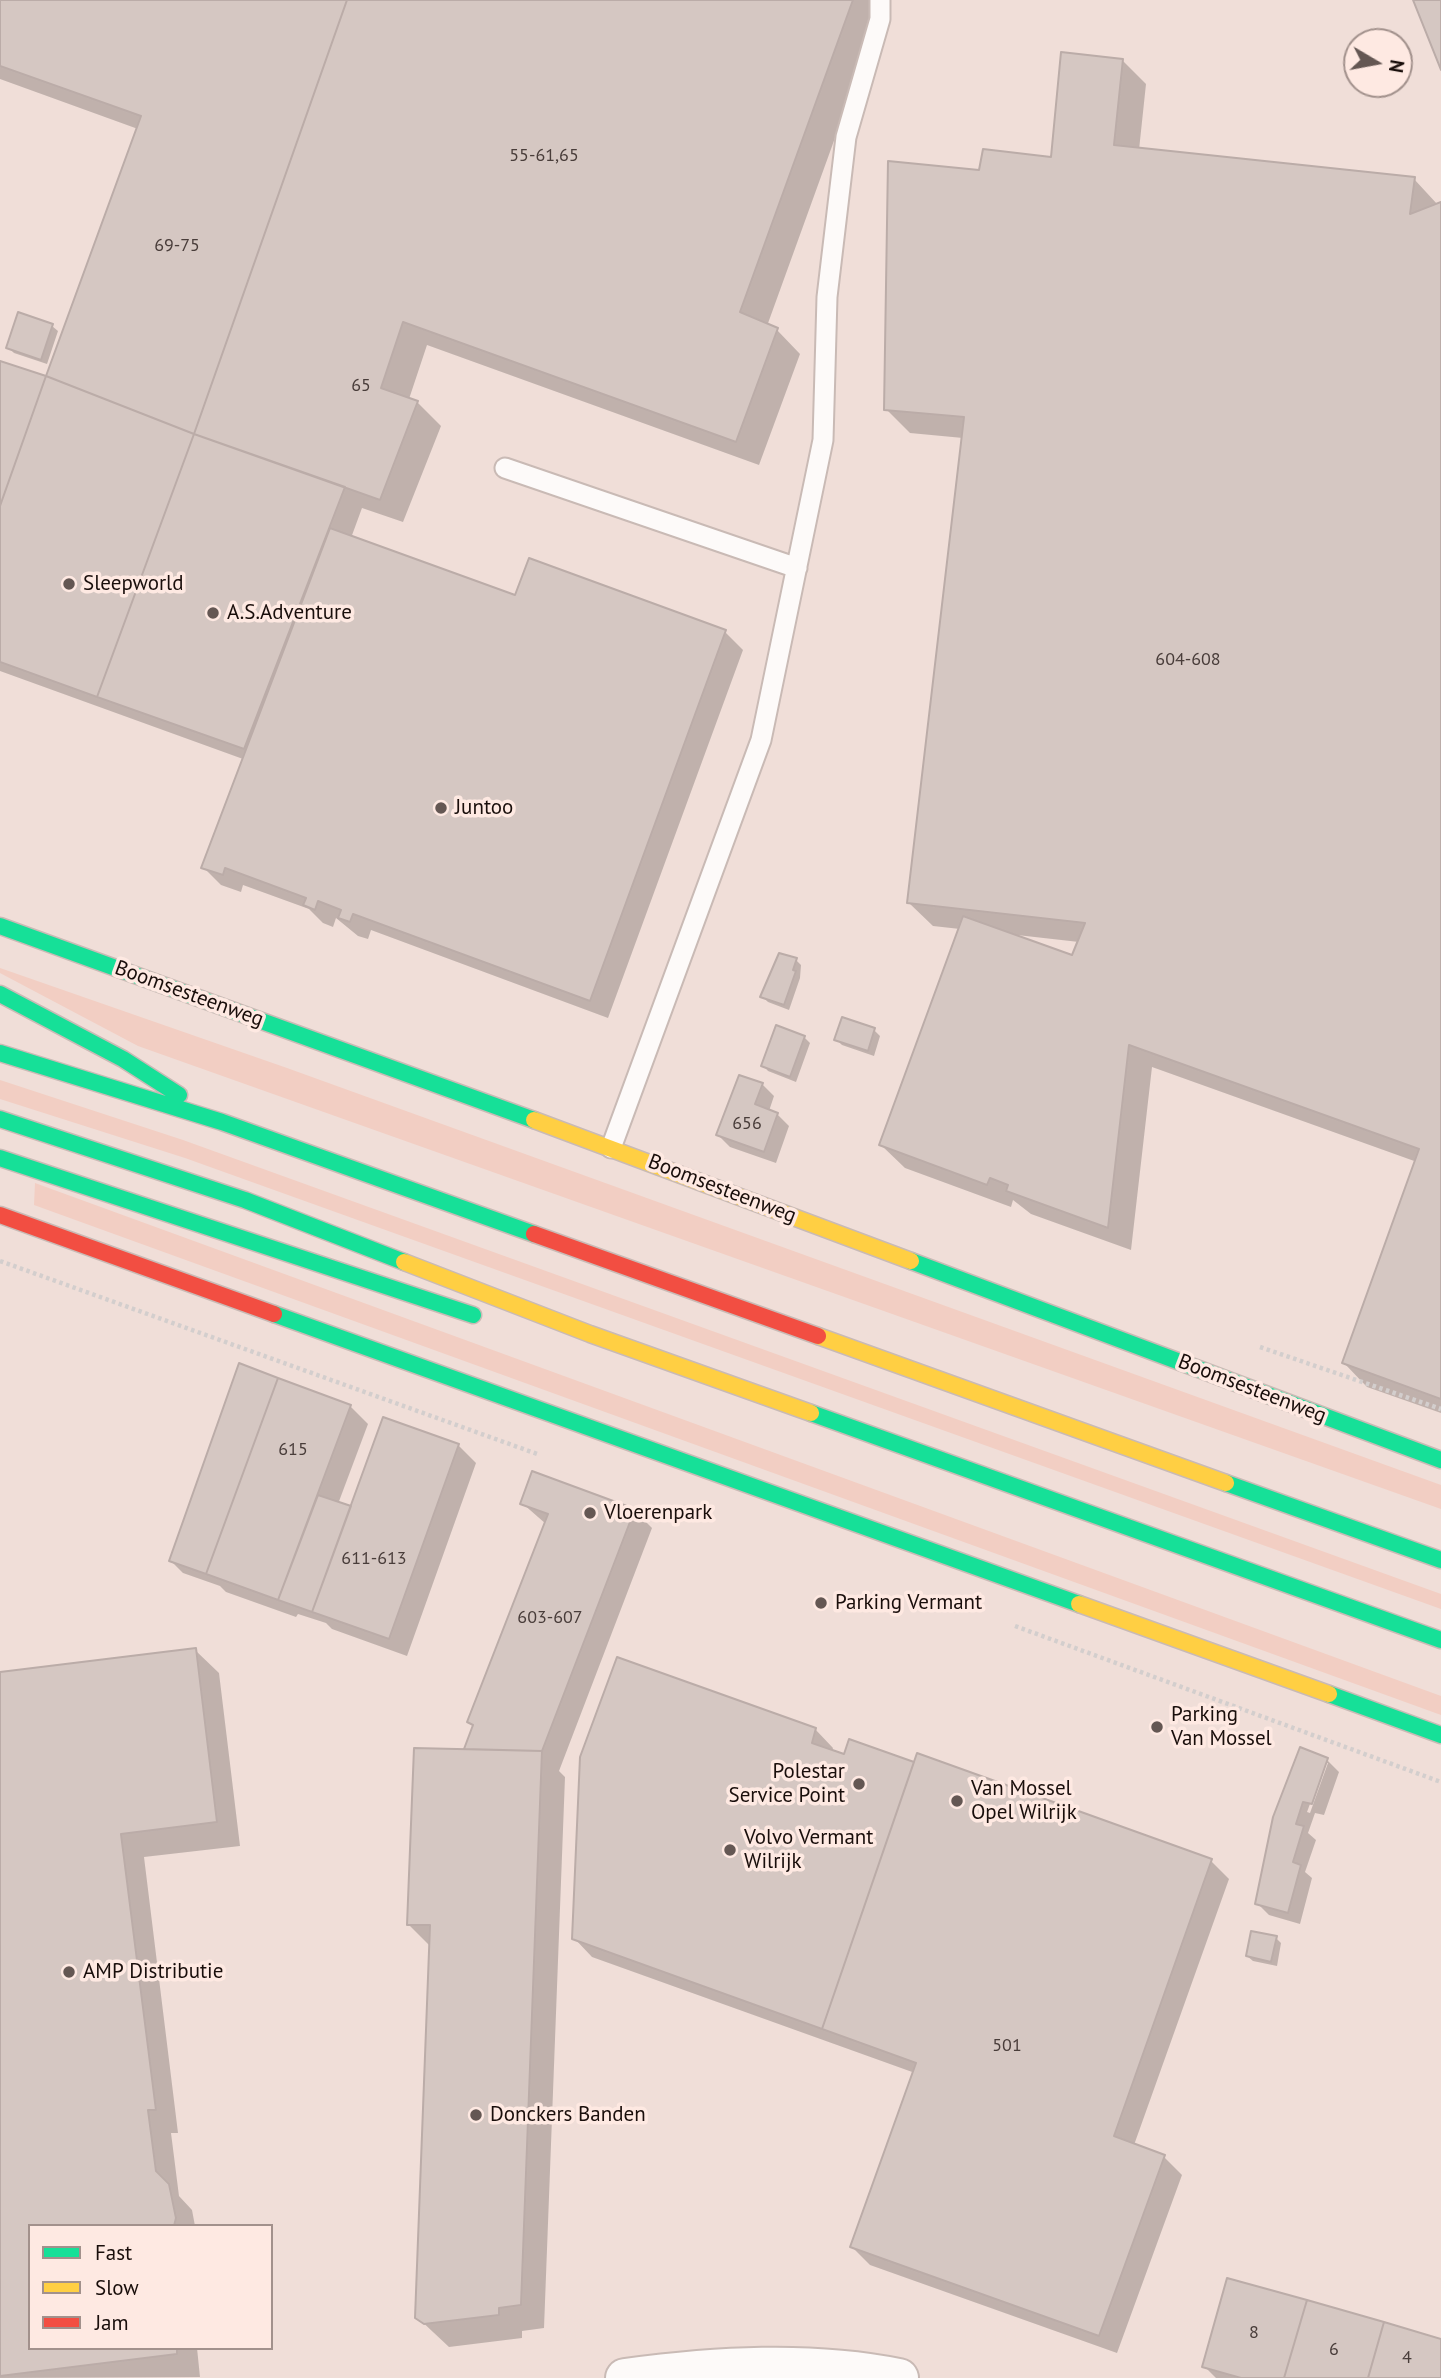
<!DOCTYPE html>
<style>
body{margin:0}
#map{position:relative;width:1441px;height:2378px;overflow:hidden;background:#f0ded8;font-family:"PT Sans",sans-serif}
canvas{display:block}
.legend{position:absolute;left:28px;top:2224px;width:245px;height:126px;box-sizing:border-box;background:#fee9e2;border:2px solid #a2918c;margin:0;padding:9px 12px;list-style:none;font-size:21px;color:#190e0b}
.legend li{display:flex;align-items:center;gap:14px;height:35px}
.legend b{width:35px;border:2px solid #a2918c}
.north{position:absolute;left:1343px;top:28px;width:70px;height:70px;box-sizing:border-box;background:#fee9e2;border:2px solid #a2918c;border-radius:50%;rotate:100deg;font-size:19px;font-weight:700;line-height:28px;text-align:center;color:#190e0b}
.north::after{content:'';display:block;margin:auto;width:24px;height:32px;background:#645753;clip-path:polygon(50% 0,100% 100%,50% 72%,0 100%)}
</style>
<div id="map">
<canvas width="1441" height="2378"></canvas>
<ul class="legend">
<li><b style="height:9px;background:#16e098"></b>Fast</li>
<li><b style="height:9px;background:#ffcf43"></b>Slow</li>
<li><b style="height:9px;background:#f24e42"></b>Jam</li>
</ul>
<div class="north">N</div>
</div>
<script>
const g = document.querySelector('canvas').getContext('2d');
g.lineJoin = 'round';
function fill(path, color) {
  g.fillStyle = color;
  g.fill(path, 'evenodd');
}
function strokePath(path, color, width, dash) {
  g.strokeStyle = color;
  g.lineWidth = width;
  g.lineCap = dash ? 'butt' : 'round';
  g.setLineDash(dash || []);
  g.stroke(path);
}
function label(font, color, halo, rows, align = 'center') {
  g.font = font + ' "PT Sans",sans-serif';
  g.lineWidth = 7;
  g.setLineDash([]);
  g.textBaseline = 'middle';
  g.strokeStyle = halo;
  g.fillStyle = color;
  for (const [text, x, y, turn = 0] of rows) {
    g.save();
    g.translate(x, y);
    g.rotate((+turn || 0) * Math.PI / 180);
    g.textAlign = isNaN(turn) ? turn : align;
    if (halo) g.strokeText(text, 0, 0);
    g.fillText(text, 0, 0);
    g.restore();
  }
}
const green = new Path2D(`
 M0,968L287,1068L1441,1485V1509L138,1046L0,973Z
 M0,1080L183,1140L1441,1594V1609L185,1158L0,1099Z
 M35,1183L1441,1696V1715L34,1205Z`);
const shadow = new Path2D(`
 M0,0H874L882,8L767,326L777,330L800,354L759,465L427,345L409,399L417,402L441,426L403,522L362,508L351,538L516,597L725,632L743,650L608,1018L371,930L368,939L358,936L336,918L333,927L323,923L309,909L243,885L241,892L221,885L203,867L243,759L0,671V363L47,378L138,129L0,79Z
 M1122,60L1146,84L1139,150L1414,179L1438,205L1441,204V1413L1367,1387L1344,1363L1417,1162L1152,1067L1131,1250L1031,1214L1013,1200L1011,1207L905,1168L881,1145L960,929L933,926L909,903L963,438L910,433L886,409L980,172L1052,159ZM1017,935L1079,942L1073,958Z
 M52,326L58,331L47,364L14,353L8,347Z
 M796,960L801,965L800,978L789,1010L768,1002L763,997Z
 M843,1019L874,1030L880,1036L874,1056L842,1045L836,1039Z
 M804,1037L810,1043L796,1082L768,1071L763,1065Z
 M762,1084L774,1096L769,1111L777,1114L789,1126L776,1163L730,1147L718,1135Z
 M350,1406L368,1424L338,1504L350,1507L458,1445L476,1463L407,1656L332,1629L326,1623L298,1614L296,1617L226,1592L220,1586L183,1573L171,1561Z
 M522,1503L634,1510L652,1528L559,1771L565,1777L544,2328L522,2331V2338L449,2347L417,2317L431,1947L409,1925L469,1751L466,1749L474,1727L469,1722L546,1524Z
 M195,1650L219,1673L240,1846L144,1857L178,2133H171L179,2196L192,2210L195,2226H30V2348H197L200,2377L0,2378V1674Z
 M815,1729L833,1748L832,1752L1211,1861L1229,1879L1134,2145L1164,2157L1182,2175L1117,2353L870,2265L852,2247L915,2073L592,1957L574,1938Z
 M1327,1760L1339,1772L1324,1815L1315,1813L1308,1833L1316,1840L1305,1872L1312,1878L1300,1924L1269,1915L1257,1903L1275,1818ZM1325,1763H1328L1310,1813L1307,1812Z
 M1276,1938L1281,1943L1277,1966L1253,1961L1247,1956Z
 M1441,2341V2378H1216L1204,2366Z`);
const building = new Path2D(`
 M0,0H347L194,434L46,376L141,116L0,66Z
 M347,0H853L740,312L778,328L736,442L403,322L381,388L418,401L380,500L194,434Z
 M1413,0H1441V70Z
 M1061,52L1123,59L1114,145L1415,177L1410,214L1441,202V1399L1342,1363L1419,1149L1129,1045L1108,1228L1006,1191L1008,1185L990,1178L987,1185L879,1145L963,916L1072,955L1085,923L907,903L964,417L884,410L888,161L979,170L983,149L1051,157Z
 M18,312L53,324L41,360L6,348Z
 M0,361L46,376L0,506Z
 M46,376L194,434L97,697L0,662V506Z
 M194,434L345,487L244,749L97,697Z
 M330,528L515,595L529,558L726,630L590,1001L353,914L350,922L338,918L341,910L318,901L315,910L303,905L306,898L225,868L223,875L201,868Z
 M779,953L797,958L793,970L796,971L784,1005L760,997Z
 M842,1017L875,1028L868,1051L834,1040Z
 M776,1025L805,1036L790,1077L761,1066Z
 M739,1075L763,1083L755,1104L778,1113L764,1152L716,1135Z
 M239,1363L278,1378L206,1574L169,1561Z
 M278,1378L351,1405L278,1600L206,1574Z
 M383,1417L459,1444L389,1639L312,1612Z
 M532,1471L635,1509L542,1751L464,1749L473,1725L467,1722L548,1514L520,1504Z
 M318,1495L351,1506L312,1612L278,1600Z
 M196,1648L217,1822L121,1834L156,2110H148L156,2171L169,2184L176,2218L174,2226H30V2348H177V2354L0,2376V1672Z
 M617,1657L816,1728L812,1743L844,1754L849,1739L914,1762L822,2029L572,1939L580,1757Z
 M1300,1747L1328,1758L1312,1804L1303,1802L1296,1824L1304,1826L1293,1862L1301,1865L1288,1913L1255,1904L1273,1817Z
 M414,1748L542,1751L521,2305L499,2308V2315L424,2324L415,2318L430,1925H407Z
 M917,1753L1212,1859L1114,2136L1165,2155L1099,2336L850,2247L916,2063L822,2029Z
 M1251,1931L1277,1936L1271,1962L1246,1956Z
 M1227,2278L1307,2300L1284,2378H1241L1202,2367Z
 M1307,2300L1384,2322L1368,2378H1284Z
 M1384,2322L1441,2339V2378H1368Z`);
const path = new Path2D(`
 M0,1261L540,1455
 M1260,1347L1441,1409
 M1015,1626L1441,1782`);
const lane = new Path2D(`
 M505,468L797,568
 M611,1148L761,740L823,440L827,297L846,137L880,19V0`);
const street = new Path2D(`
 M625,2378C715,2366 810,2360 899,2378`);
const fast = new Path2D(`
 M0,926L534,1120
 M0,994L123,1059L179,1095
 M0,1053L222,1122L534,1234
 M0,1119L245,1200L404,1262
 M0,1158L473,1315
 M911,1261L1441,1460
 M274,1314L1079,1604
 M811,1413L1441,1640
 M1226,1483L1441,1560
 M1329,1694L1441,1735`);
const slow = new Path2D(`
 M534,1120L911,1261
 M404,1262L590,1334L811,1413
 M818,1336L1226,1483
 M1079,1604L1329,1694`);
const jam = new Path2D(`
 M0,1215L274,1314
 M534,1234L818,1336`);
const markers = [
 [69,584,7,"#645753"],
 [213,613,7,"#645753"],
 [441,808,7,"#645753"],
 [590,1513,7,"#645753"],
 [821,1603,7,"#645753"],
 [1157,1727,7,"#645753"],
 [859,1784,7,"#645753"],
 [957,1801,7,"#645753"],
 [730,1850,7,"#645753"],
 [69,1972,7,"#645753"],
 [476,2115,7,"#645753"]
];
const numberNames = [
 ["55-61,65",544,156],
 ["69-75",177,246],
 ["65",361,386],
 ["604-608",1188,660],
 ["656",747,1124],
 ["615",293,1450],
 ["611-613",374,1559],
 ["603-607",550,1618],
 ["501",1007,2046],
 ["8",1254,2333],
 ["6",1334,2350],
 ["4",1407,2358]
];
const poiNames = [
 ["Sleepworld",83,584],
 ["A.S.Adventure",227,613],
 ["Juntoo",455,808],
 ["Vloerenpark",604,1513],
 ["Parking Vermant",835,1603],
 ["Parking",1171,1715],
 ["Van Mossel",1171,1739],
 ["Polestar",845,1772,"right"],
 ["Service Point",845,1796,"right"],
 ["Van Mossel",971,1789],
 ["Opel Wilrijk",971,1813],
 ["Volvo Vermant",744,1838],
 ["Wilrijk",744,1862],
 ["AMP Distributie",83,1972],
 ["Donckers Banden",490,2115]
];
const streetNames = [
 ["Boomsesteenweg",189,994,20],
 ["Boomsesteenweg",722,1189,21],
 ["Boomsesteenweg",1252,1389,21]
];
fill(green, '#f2cec3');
fill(shadow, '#0003');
fill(building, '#d5c7c2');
strokePath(building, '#bbaca8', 2);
strokePath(lane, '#c9bab5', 23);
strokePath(street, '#c9bab5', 42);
strokePath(fast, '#c9bab5', 19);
strokePath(slow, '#c9bab5', 19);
strokePath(jam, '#c9bab5', 19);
strokePath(path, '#d3cecd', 4.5, [3.5, 3.5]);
strokePath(lane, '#fdfaf9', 19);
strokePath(street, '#fdfaf9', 38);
strokePath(fast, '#16e098', 16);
strokePath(slow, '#ffcf43', 16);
strokePath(jam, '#f24e42', 16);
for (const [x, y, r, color] of markers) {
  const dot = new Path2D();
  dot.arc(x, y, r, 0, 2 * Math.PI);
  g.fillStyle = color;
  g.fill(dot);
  strokePath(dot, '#fee9e2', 2.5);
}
label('18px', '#493d3a', null, numberNames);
label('21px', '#190e0b', '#fee9e2', poiNames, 'left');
label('21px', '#190e0b', '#fee9e2', streetNames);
</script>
